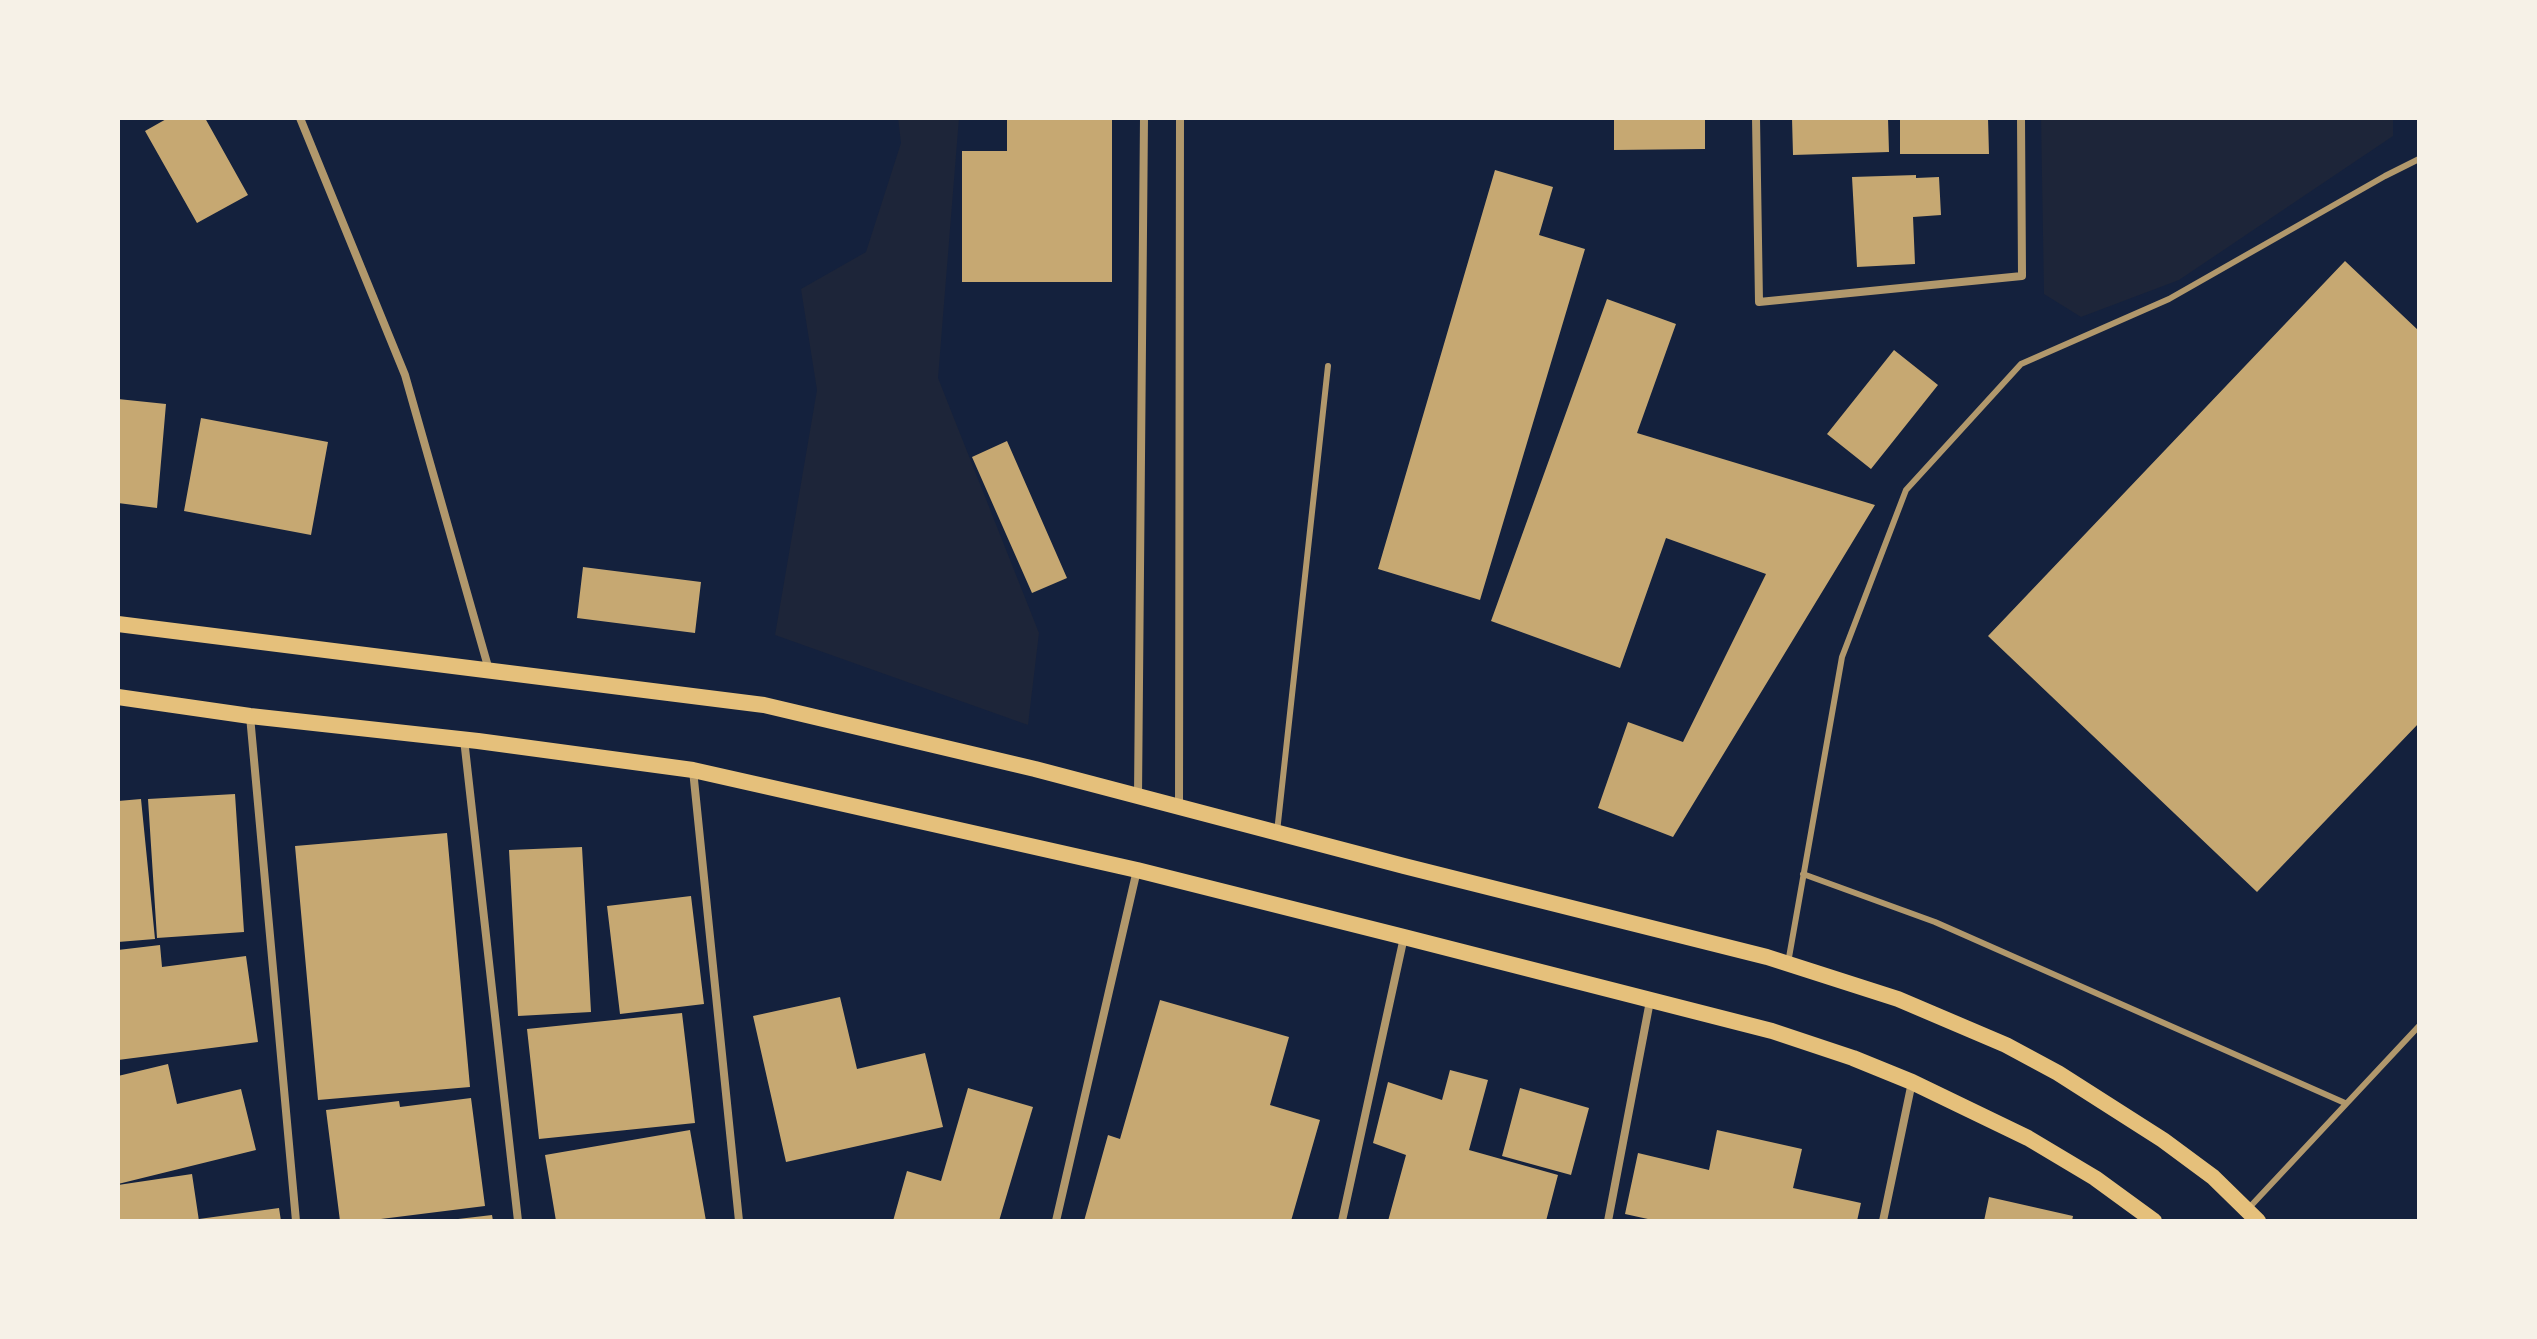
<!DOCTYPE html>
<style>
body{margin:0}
#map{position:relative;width:2537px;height:1339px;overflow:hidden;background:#14213d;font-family:Roboto,sans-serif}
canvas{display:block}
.frame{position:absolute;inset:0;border:120px solid #f6f1e7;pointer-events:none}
</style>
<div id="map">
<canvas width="2537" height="1339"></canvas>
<div class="frame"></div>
</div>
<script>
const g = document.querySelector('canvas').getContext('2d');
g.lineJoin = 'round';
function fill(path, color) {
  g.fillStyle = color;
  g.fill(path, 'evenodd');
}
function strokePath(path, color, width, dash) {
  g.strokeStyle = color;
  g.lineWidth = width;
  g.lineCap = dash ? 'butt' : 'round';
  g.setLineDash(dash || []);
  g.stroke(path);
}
const green = new Path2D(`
 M898,118H959L938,378L1039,633L1028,725L775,635L817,390L801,289L866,252L901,143Z
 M2041,118H2393V136L2179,280L2081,317L2044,294Z`);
const building = new Path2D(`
 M168,118H205L248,195L197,223L145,131Z
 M1007,118H1112V282H962V151H1007Z
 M1614,118H1705V149L1614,150Z
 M1792,118H1888L1889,152L1793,155Z
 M1900,118H1988L1989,154H1900Z
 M1495,170L1553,187L1539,235L1585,249L1480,600L1378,569Z
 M1916,175V178L1939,177L1941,215L1913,217L1915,264L1857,267L1852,177Z
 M2345,261L2419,331V723L2257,892L1988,636Z
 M1607,299L1676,324L1637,433L1875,505L1673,837L1598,808L1628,722L1683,742L1766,574L1666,538L1620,668L1491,621Z
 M1894,350L1938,385L1871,469L1827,434Z
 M118,399L166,404L157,508L118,503Z
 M201,418L328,442L311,535L184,511Z
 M1007,441L1067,578L1032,593L972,457Z
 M583,567L701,582L695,633L577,618Z
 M235,794L244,932L157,938L148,799Z
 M141,799L155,939L118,942V801Z
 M447,833L470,1087L318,1100L295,846Z
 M582,847L591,1012L518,1016L509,850Z
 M691,896L704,1004L620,1014L607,906Z
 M160,945L162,967L246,956L258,1042L118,1060V950Z
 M840,997L857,1069L925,1053L943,1127L786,1162L753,1016Z
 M1160,1000L1289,1037L1270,1105L1320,1120L1291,1221H1084L1108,1135L1120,1139Z
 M682,1013L695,1123L539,1139L527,1029Z
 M168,1064L177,1104L241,1089L256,1150L118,1184V1076Z
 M1450,1070L1488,1080L1469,1150L1558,1175L1546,1221H1388L1406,1155L1373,1143L1388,1082L1442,1100Z
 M968,1088L1033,1107L999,1221H893L907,1171L941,1181Z
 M1520,1088L1589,1108L1571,1175L1502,1156Z
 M471,1098L485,1206L365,1221H340L326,1110L399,1101L400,1107Z
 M690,1130L706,1221H556L545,1155Z
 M1717,1130L1802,1149L1793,1188L1861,1203L1857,1221H1657L1625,1214L1638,1153L1709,1170Z
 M192,1174L199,1221H118V1185Z
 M1989,1197L2073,1216L2072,1221H1984Z
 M279,1208L281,1221H199V1219Z
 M492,1215L493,1221H458V1219Z`);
const service = new Path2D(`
 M1277,832L1328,366
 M1803,874L1935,922L2345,1103
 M1788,963L1842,657L1906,490L2021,364L2169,299L2385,176L2419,159
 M2247,1210L2419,1026`);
const minor = new Path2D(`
 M300,118L405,375L489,670
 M1756,118L1759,302L2022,276L2021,118
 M250,716L296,1221
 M464,739L518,1221
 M693,770L739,1221
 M1138,795L1144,118
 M1179,807L1180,118
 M1056,1221L1137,870
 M1342,1221L1404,937
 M1608,1221L1650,1001
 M1883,1221L1912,1082`);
const secondary = new Path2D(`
 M118,624L764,705L1035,769L1404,866L1767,957L1898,999L2006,1045L2058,1073L2163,1140L2213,1177L2258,1221
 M118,697L250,716L478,741L693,770L1137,870L1404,937L1772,1031L1853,1058L1912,1082L2028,1138L2095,1178L2154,1221`);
fill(green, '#1d2539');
fill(building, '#c6a872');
strokePath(service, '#b1986c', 6);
strokePath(minor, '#b1986c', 8);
strokePath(secondary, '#e5c07b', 16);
</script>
